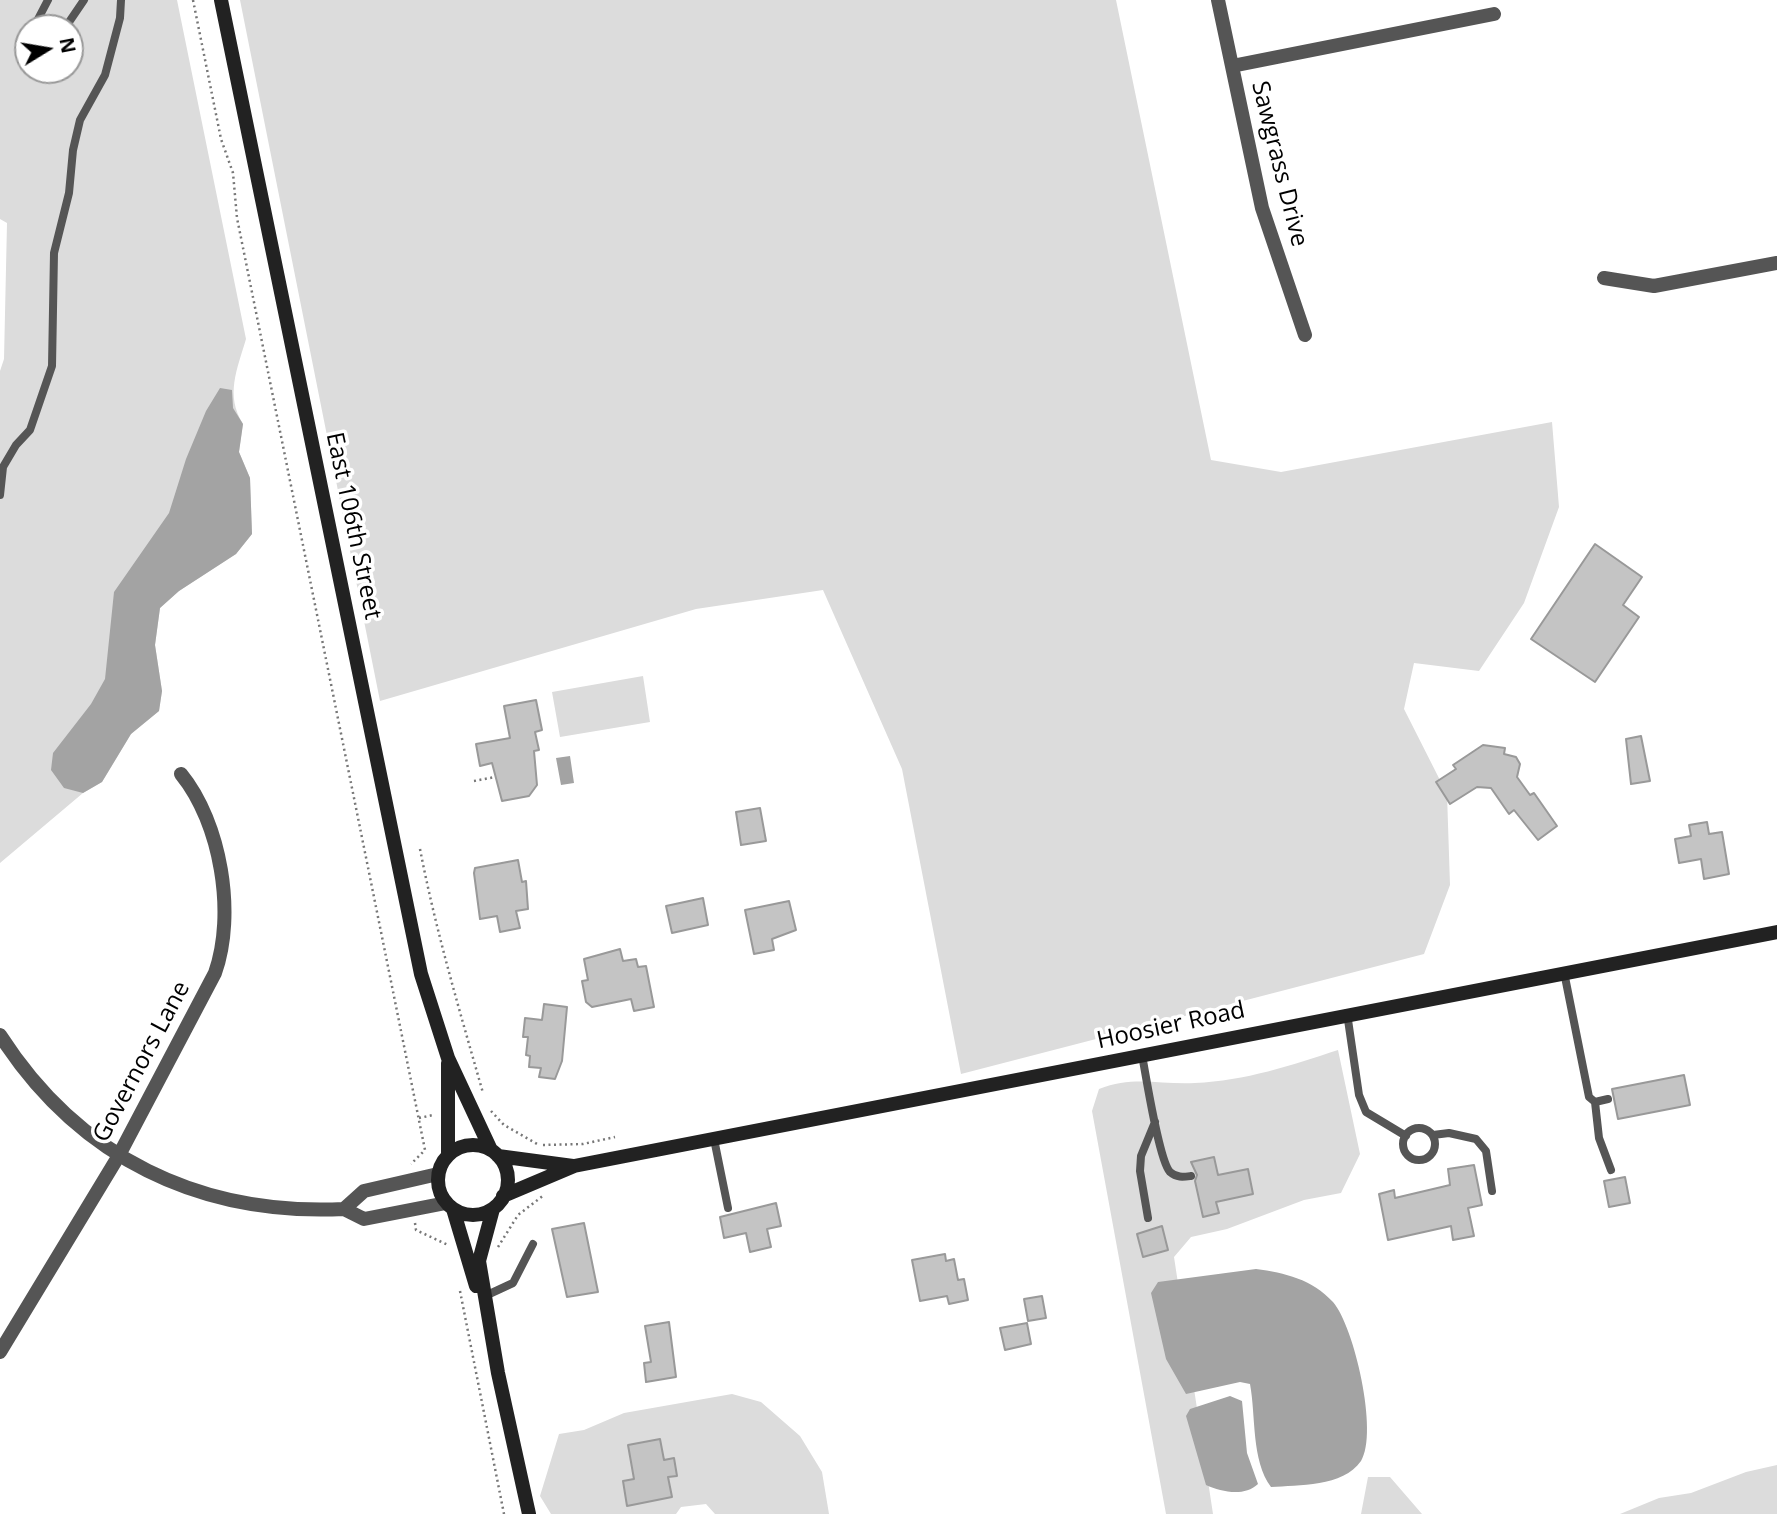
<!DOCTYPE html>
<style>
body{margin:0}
#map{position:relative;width:1777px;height:1514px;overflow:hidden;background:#fff;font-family:"Open Sans",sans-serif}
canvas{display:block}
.north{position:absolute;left:14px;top:14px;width:70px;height:70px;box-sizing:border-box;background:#fff;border:2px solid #999;border-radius:50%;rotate:79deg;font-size:19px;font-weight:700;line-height:28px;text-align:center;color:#000}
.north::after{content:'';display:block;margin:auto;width:24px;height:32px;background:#000;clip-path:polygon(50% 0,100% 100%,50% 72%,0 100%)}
</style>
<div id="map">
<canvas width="1777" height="1514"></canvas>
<div class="north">N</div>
</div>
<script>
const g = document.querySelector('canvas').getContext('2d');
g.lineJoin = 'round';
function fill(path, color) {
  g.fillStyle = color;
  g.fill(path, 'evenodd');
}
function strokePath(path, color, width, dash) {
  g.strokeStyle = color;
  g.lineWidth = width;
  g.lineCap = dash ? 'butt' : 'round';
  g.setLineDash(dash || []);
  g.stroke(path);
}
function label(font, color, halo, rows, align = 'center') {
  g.font = font + ' "Open Sans",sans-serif';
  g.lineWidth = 7;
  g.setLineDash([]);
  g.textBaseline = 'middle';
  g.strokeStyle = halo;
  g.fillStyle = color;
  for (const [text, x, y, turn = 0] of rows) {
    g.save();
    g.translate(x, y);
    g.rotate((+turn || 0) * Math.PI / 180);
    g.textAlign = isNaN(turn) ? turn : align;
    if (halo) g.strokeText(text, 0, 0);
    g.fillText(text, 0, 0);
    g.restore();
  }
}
const green = new Path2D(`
 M0,0H177L246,339C237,370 225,395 243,424L239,452L250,478L252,534L236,554L179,591L160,608L155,645L162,691L159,711L131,734L102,782L83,793L0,863V371L4,359L7,223L0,219ZM28,28H70V70H28Z
 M240,0H1116L1211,460L1281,472L1552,422L1559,507L1524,603L1479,671L1414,663L1404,709L1447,794L1450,885L1424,954L961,1074L902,769L823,590L696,609L380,701Z
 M643,676L650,722L560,737L552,692Z
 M1338,1050L1360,1154L1341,1193L1304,1200L1227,1229L1191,1237L1174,1257L1213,1514H1166L1092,1111L1099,1089C1134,1075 1160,1085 1195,1083C1245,1081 1292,1065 1338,1050Z
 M732,1394L761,1402L800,1436L822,1472L829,1514H715L706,1504L681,1507L676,1514H551L540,1496L559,1434L584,1430L624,1413Z
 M1777,1465V1514H1620L1659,1498L1691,1493L1746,1472Z
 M1368,1477H1390L1422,1514H1361Z`);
const water = new Path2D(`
 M220,388L232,390L233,408L243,424L239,452L250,478L252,534L236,554L179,591L160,608L155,645L162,691L159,711L131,734L102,782L83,793L64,788L51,770L53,753L91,704L105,679L114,592L169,513L186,459L206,411Z
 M570,756L574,783L561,785L556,758Z
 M1256,1269C1285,1273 1312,1279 1333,1302C1354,1326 1379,1433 1361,1461C1343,1487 1298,1485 1271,1487C1251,1460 1256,1416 1250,1384L1240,1382L1186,1394L1166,1359L1151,1293L1158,1282Z
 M1230,1396L1242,1401L1247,1453L1258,1484C1244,1497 1222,1492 1206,1485L1186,1416L1190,1409Z`);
const building = new Path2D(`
 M1595,544L1642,577L1623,605L1639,617L1595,682L1531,639Z
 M536,700L542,730L535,732L539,750L534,751L537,785L529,796L502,801L492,763L480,766L476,744L510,738L504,706Z
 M1641,736L1650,781L1631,784L1626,739Z
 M1483,745L1505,748L1504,754L1516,757L1520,764L1517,777L1530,795L1534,793L1557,826L1538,840L1514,810L1509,814L1491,788L1477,787L1450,804L1436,782L1456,769L1453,765Z
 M760,808L766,841L741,845L736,812Z
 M1707,822L1709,834L1722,832L1729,874L1704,879L1701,859L1679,863L1675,839L1691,836L1689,825Z
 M518,860L522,882L526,881L528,909L516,911L520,928L500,932L497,916L480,919L474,873L475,868Z
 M703,898L708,925L672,933L666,906Z
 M789,901L796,930L772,939L774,950L754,954L745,910Z
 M620,949L623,961L636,959L638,967L646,966L654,1007L634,1011L631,999L592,1007L586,1002L582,981L588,980L584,959Z
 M544,1004L567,1007L562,1061L555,1079L539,1077L541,1068L529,1067L530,1056L526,1055L528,1037H523L525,1018L542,1020Z
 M1684,1075L1690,1105L1618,1119L1612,1089Z
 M1214,1157L1218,1175L1248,1169L1253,1194L1216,1202L1219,1213L1203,1217L1195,1181L1197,1175L1191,1162Z
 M1474,1165L1482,1205L1468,1208L1474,1236L1453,1240L1451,1226L1388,1240L1379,1194L1394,1190L1395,1198L1450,1185L1448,1169Z
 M1625,1177L1630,1203L1609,1207L1604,1181Z
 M776,1203L781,1226L767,1229L771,1247L750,1252L746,1233L724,1238L720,1217Z
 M584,1223L598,1292L567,1297L552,1229Z
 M1162,1226L1168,1250L1143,1257L1137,1234Z
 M945,1254L946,1261L954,1259L958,1280L964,1279L968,1300L949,1304L947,1296L920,1301L912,1260Z
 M1042,1296L1046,1318L1028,1321L1024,1299Z
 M669,1322L676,1377L646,1382L644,1363L651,1362L645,1326Z
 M1027,1323L1031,1344L1005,1350L1000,1328Z
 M660,1439L664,1460L674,1458L677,1476L668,1477L672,1497L627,1506L623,1481L634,1479L628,1445Z`);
const path = new Path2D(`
 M193,0L221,139L233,173L237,218L425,1150L411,1164
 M474,781L495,777
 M420,849C436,932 460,1012 483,1093
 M491,1111L504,1125L539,1145
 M419,1118L433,1115
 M543,1145L583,1144L615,1137
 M415,1223L416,1230L448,1245
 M498,1247L518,1215L544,1195
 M460,1291L504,1514`);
const lane = new Path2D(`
 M38,28L37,21L48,0
 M65,28L84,0
 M0,495L3,467L16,445L30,430L52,366L54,253L69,193L73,150L80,120L105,75L120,18L121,0
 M1564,972L1589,1097L1595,1102L1608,1099
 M1347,1013L1359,1095L1366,1112L1406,1136
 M1142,1055C1146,1076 1159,1160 1170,1172C1177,1178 1183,1177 1191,1176
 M1595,1102L1599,1138L1611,1170
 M1403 1144a16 16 0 1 1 32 0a16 16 0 1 1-32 0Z
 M1433,1135L1449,1133L1476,1139L1486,1151L1492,1191
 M714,1139L728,1208
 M1148,1218L1140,1171L1141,1156L1155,1122
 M485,1296L513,1283L533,1244`);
const street = new Path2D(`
 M1218,0L1262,208L1305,335
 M1232,66L1494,14
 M1604,278L1654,286L1777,263
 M0,1035C79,1158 200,1216 344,1209
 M438,1174L364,1191L344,1209L364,1219L446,1203
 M0,1352L118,1157L215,973C236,914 221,823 181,774`);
const secondary = new Path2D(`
 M221,0L421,974L448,1058L491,1150
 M438 1180a35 35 0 1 1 70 0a35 35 0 1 1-70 0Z
 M448,1155V1063
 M498,1156L573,1166
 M503,1196L574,1166L1777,932
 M453,1209L476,1286
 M493,1209L479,1261L498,1373L529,1514`);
const streetNames = [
 ["Sawgrass Drive",1279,164,76],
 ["East 106th Street",353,526,78],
 ["Hoosier Road",1171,1026,-12],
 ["Governors Lane",142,1062,-62]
];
fill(green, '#dcdcdc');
fill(water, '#a3a3a3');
fill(building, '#c4c4c4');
strokePath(building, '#999', 2);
strokePath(path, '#777', 2.5, [2, 3.5]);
strokePath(lane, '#555', 8);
strokePath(street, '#555', 14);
strokePath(secondary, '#222', 14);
label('24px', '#000', '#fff', streetNames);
</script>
